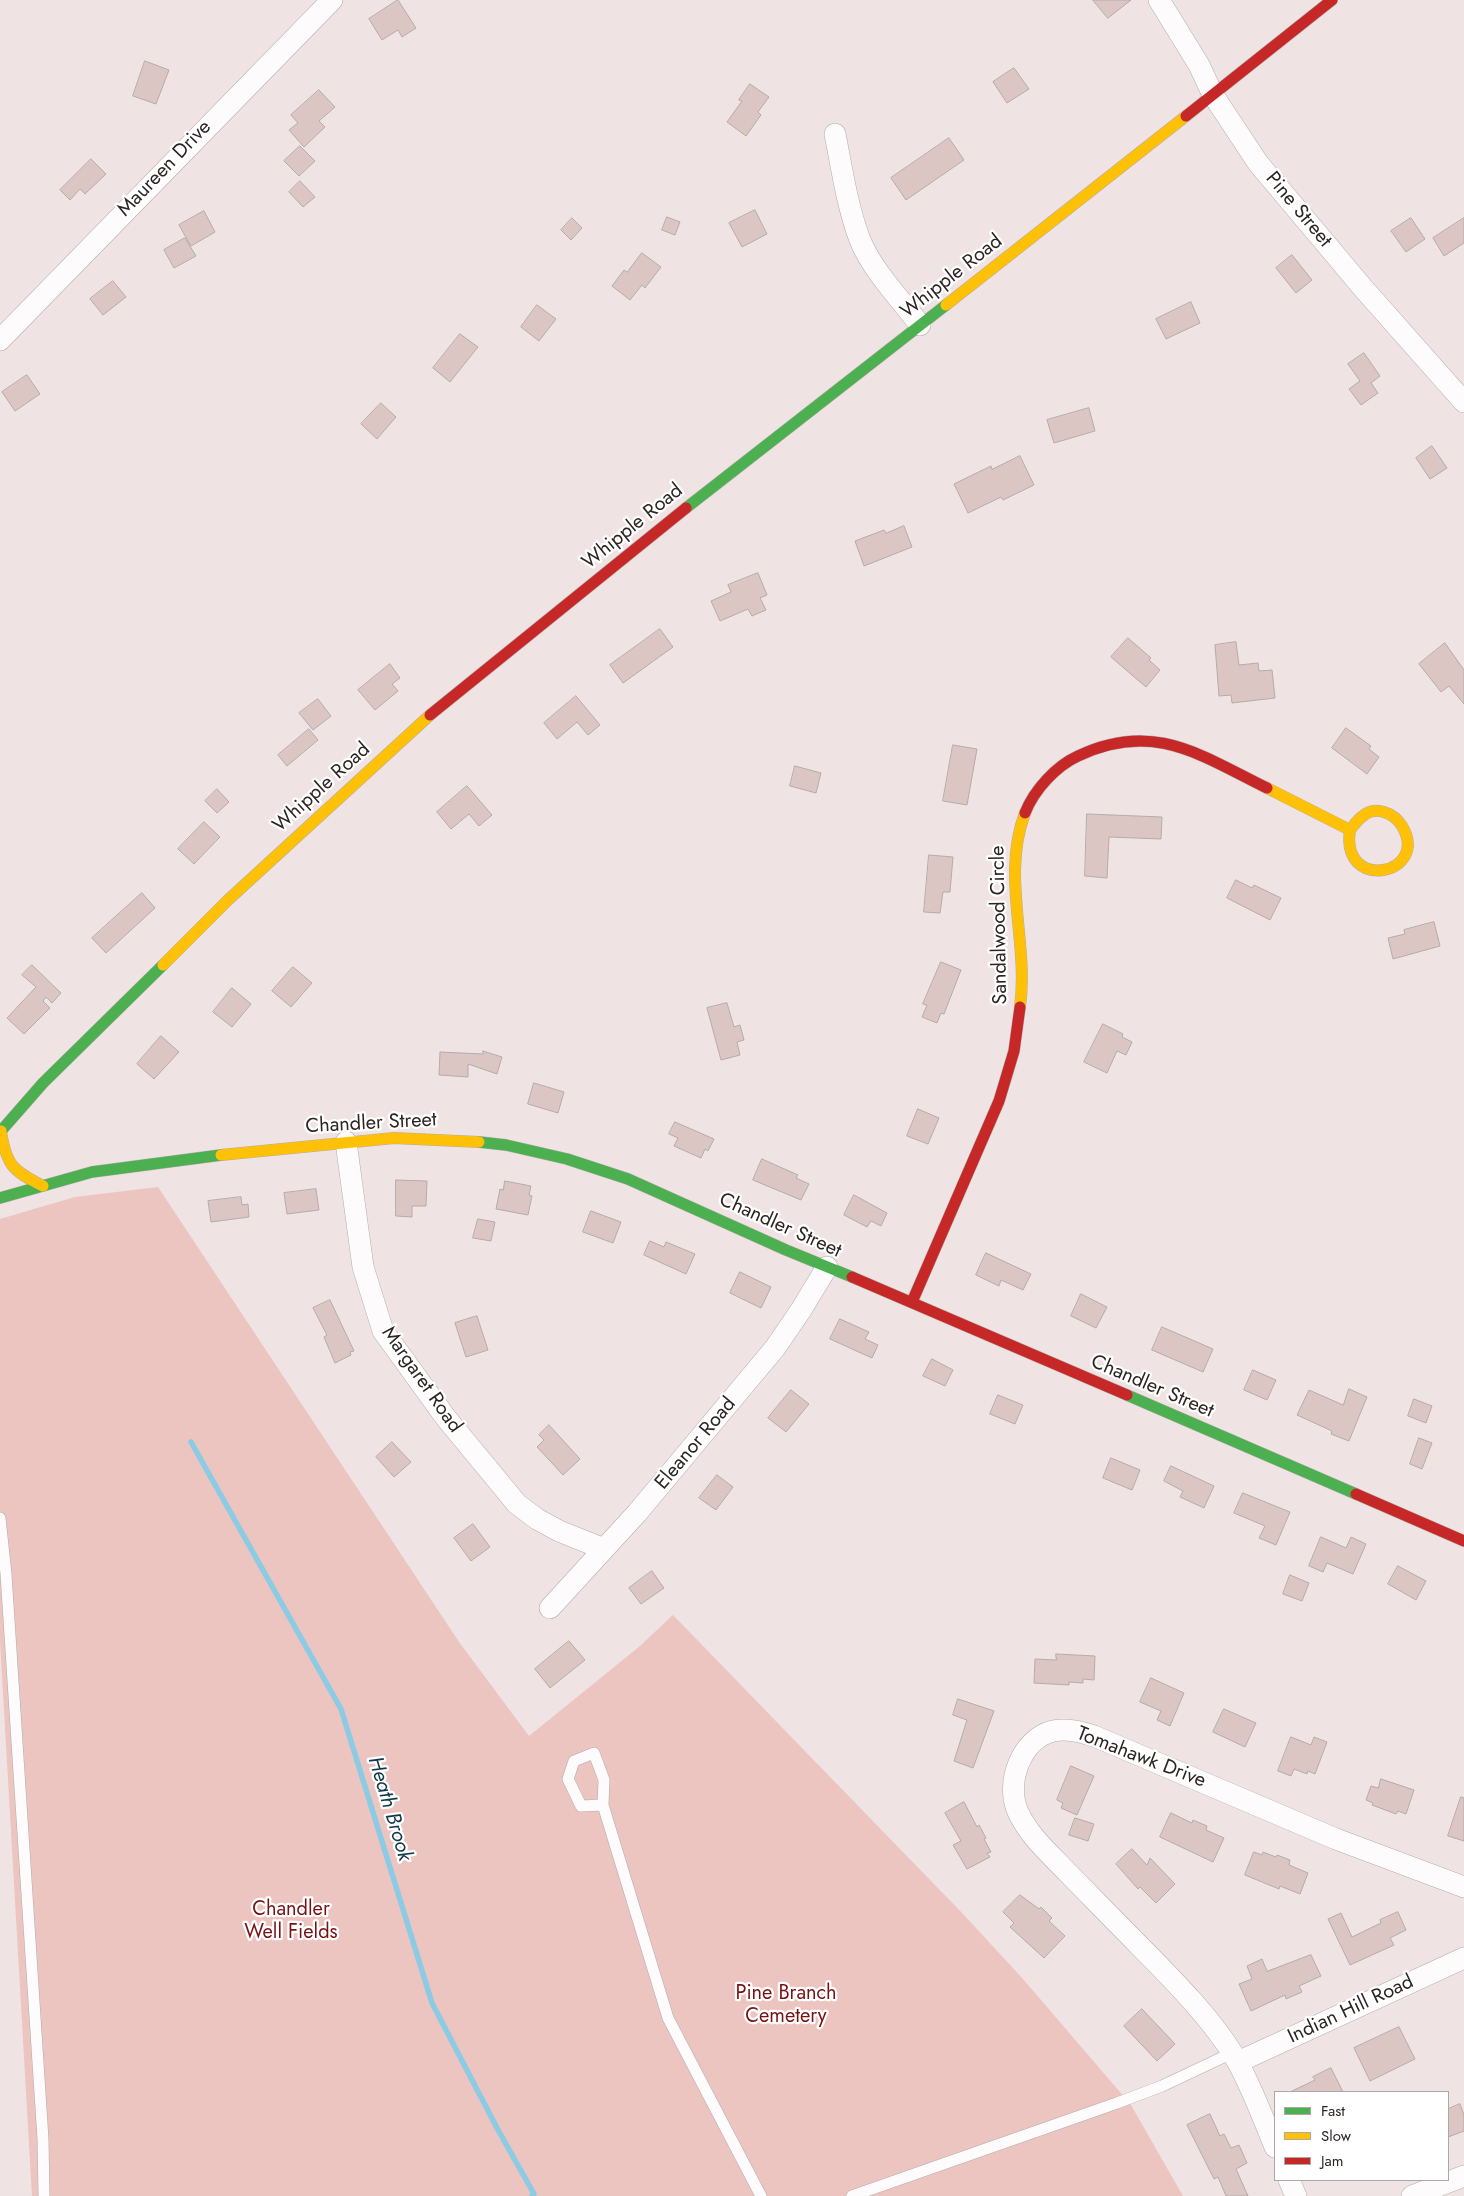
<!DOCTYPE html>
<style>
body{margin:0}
#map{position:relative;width:1464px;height:2196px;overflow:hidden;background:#efe4e3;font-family:Jost,sans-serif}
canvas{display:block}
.legend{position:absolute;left:1274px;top:2091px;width:175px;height:90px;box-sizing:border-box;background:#fff;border:1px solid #aba8a7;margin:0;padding:6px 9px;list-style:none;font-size:15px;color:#2d2524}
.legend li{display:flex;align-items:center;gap:10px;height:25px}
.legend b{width:25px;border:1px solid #aba8a7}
</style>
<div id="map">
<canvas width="1464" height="2196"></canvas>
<ul class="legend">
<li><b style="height:6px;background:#4caf50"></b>Fast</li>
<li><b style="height:6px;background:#ffc107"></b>Slow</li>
<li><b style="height:6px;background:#c62828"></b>Jam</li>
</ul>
</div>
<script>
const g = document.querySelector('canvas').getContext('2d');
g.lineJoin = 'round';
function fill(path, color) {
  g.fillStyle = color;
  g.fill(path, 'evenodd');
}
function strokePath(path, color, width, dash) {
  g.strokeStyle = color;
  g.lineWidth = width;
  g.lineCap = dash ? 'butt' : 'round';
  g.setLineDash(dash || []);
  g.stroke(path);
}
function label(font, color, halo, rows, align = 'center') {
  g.font = font + ' Jost,sans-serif';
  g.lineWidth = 4.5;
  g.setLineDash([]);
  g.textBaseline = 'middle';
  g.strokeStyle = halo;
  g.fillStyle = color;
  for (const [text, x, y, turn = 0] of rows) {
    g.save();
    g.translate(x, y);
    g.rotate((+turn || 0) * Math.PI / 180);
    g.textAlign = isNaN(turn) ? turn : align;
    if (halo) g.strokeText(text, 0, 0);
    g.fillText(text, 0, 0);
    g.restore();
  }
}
const green = new Path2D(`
 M158,1187L459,1642L529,1736L640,1646L673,1615L964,1915L1023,1979L1131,2105L1183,2196H32L0,1641V1219L75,1197Z`);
const stream = new Path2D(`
 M191,1442L341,1709L432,2003L497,2128L534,2194L532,2196`);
const building = new Path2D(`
 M398,0L416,28L402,37L398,30L382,40L369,19Z
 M1093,0H1131L1108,18Z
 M145,61L169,70L156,104L133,96Z
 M1014,68L1029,89L1007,103L993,82Z
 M750,84L769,97L758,112L761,115L746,136L727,122L742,101L739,100Z
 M319,90L335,107L319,121L325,127L304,147L289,130L298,123L291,115Z
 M949,138L964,160L906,200L891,178Z
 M300,146L315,161L299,176L284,161Z
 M91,159L106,174L85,194L80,189L70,200L60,190Z
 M300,181L315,197L303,207L289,192Z
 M755,210L767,234L742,247L729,223Z
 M204,211L215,232L191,246L179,225Z
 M667,217L680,222L675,235L662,230Z
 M572,218L582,228L571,240L561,230Z
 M1411,218L1425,239L1406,252L1391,231Z
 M1464,218V243L1444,256L1433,238Z
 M185,238L196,256L174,268L164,250Z
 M642,253L661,267L645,288L642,285L630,300L612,286L624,270L627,272Z
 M1292,255L1312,280L1296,293L1276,268Z
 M113,281L126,297L103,315L90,299Z
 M1191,302L1200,323L1166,339L1156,319Z
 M537,305L556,319L539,341L521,327Z
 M460,334L478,347L450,382L433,368Z
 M1364,353L1380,376L1371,383L1378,393L1361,405L1349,389L1360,381L1348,364Z
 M27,375L40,394L15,411L2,392Z
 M381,403L396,417L377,439L361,424Z
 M1089,408L1095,431L1054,443L1047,420Z
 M1432,446L1447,468L1430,479L1416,458Z
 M1020,456L1034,485L1003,500L1001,497L968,513L954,484L991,466L992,469Z
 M904,526L912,547L864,566L855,541L884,530L886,533Z
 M758,573L767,595L760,598L766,610L752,616L748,609L720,621L711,601L731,592L728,585Z
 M660,629L673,647L623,683L610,665Z
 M1128,638L1151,658L1149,660L1160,670L1146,687L1111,657Z
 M1236,642L1239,665L1258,663L1259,671L1272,670L1275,698L1232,703L1231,695L1219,696L1215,645Z
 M1445,643L1464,670V704L1449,686L1441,692L1419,664Z
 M390,664L400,678L392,684L398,691L375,710L358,690Z
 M576,696L600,725L588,735L577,722L557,739L544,723Z
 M318,699L331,716L313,730L299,713Z
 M1346,728L1371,746L1369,749L1379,757L1367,774L1332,748Z
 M309,729L318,740L287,766L278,755Z
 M953,745L977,749L967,805L943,801Z
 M795,766L821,773L816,793L790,786Z
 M467,786L492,815L479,826L469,814L451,829L437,812Z
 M217,789L229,802L217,813L205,801Z
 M1087,814L1162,817L1161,839L1109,837L1107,878L1085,876Z
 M204,822L220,837L194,864L178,849Z
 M929,855L953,857L950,892H943L940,913L924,912Z
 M1236,880L1252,888L1254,885L1281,898L1270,920L1227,898Z
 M142,893L155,908L106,953L92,938Z
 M1434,922L1440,946L1393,959L1388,938L1405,934L1404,930Z
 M941,962L961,970L944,1014L941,1013L937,1023L922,1017L927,1005L923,1004Z
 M32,965L61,993L52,1003L46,997L43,1001L50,1008L24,1034L7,1018L36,987L22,975Z
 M293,967L312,983L291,1007L272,991Z
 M232,988L251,1004L232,1027L213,1012Z
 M727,1003L734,1027L740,1025L744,1040L737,1042L740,1055L721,1060L707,1008Z
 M1103,1024L1123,1034L1122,1037L1132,1042L1126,1055L1117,1051L1107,1073L1084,1062Z
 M161,1036L179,1052L154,1079L137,1064Z
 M483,1051L502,1057L497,1074L468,1064V1077L439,1075L440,1052L483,1054Z
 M534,1083L564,1092L558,1113L528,1104Z
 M918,1109L939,1118L928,1144L907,1136Z
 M675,1122L714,1139L708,1151L705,1149L701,1158L674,1146L678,1138L669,1134Z
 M762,1159L798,1175L796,1178L809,1184L801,1200L753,1180Z
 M396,1180L427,1181L426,1206H412V1217L396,1216Z
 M505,1181L531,1186L529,1195L532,1196L528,1215L496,1209L500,1189L503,1190Z
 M316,1189L319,1210L287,1214L284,1193Z
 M854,1195L887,1213L881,1226L871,1221L867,1227L844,1215Z
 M241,1197L242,1205L248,1204L249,1217L211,1222L208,1201Z
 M591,1211L621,1222L613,1243L583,1232Z
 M478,1219L495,1222L491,1241L473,1238Z
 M650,1241L664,1247L666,1242L695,1254L686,1274L644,1255Z
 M986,1253L1031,1274L1023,1290L1001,1280L999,1286L976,1275Z
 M740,1272L771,1287L761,1308L730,1293Z
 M1081,1294L1107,1307L1096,1328L1071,1316Z
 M330,1300L354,1351L350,1352L351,1355L335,1363L324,1337L327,1335L313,1308Z
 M477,1316L488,1350L466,1357L455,1323Z
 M840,1319L869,1332L865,1339L878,1345L872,1358L830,1339Z
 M1162,1327L1213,1349L1203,1372L1152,1350Z
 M932,1359L953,1370L945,1386L923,1376Z
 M1253,1370L1276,1380L1267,1400L1244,1390Z
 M1349,1389L1367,1397L1349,1441L1331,1434L1332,1431L1297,1415L1309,1390L1343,1405Z
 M791,1390L809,1404L786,1432L768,1418Z
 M998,1395L1023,1405L1015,1424L990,1414Z
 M1414,1399L1432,1406L1426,1423L1408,1416Z
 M549,1425L580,1459L563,1475L537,1447L544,1440L539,1435Z
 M1419,1438L1432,1443L1422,1469L1410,1464Z
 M392,1442L411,1462L394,1477L376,1457Z
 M1111,1458L1140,1470L1132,1490L1103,1478Z
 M1171,1466L1214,1486L1204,1508L1180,1497L1183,1491L1164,1481Z
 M717,1475L733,1487L716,1510L699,1498Z
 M1243,1493L1290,1512L1276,1545L1259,1538L1265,1526L1234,1513Z
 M473,1524L490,1547L471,1561L454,1538Z
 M1321,1537L1346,1548L1351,1537L1366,1544L1353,1574L1327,1563L1323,1572L1309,1566Z
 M1398,1566L1426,1581L1416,1600L1388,1584Z
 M652,1571L664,1588L641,1604L629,1588Z
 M1290,1575L1309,1583L1302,1601L1283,1594Z
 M569,1641L585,1660L550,1688L535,1669Z
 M1056,1654L1095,1656L1094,1680L1083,1679V1683L1069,1682V1685L1034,1683L1035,1659L1056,1660Z
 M1151,1678L1184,1693L1170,1726L1157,1720L1161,1711L1140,1702Z
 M958,1699L994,1711L973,1768L954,1761L967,1720L953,1715Z
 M1224,1709L1256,1723L1245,1747L1213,1732Z
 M1291,1737L1311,1745L1314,1737L1327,1742L1315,1774L1308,1771L1307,1774L1294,1769L1291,1776L1278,1771Z
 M1071,1766L1094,1776L1077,1815L1061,1808L1063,1803L1057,1800Z
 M1381,1779L1414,1790L1406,1814L1398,1811L1396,1814L1372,1805L1373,1803L1366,1800L1371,1786L1378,1788Z
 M1461,1797L1464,1798V1841L1448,1836Z
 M964,1802L977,1827L979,1825L986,1838L984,1839L991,1852L987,1853L990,1857L967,1869L953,1845L961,1841L945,1813Z
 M1171,1813L1192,1823L1193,1820L1207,1826L1206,1830L1224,1838L1213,1862L1160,1837Z
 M1075,1818L1094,1824L1088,1841L1069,1835Z
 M1132,1849L1147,1865L1150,1858L1175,1884L1156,1903L1140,1887L1138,1889L1116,1864Z
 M1254,1852L1262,1855L1263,1852L1276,1857L1277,1855L1290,1860L1289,1865L1308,1873L1300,1894L1280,1886L1279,1889L1245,1875Z
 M1020,1895L1039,1909L1041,1907L1052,1918L1049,1921L1065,1936L1044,1958L1010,1927L1014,1923L1003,1912Z
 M1398,1912L1406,1930L1390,1938L1394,1945L1350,1965L1328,1919L1341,1913L1352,1937L1381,1923L1380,1920Z
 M1311,1955L1321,1976L1299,1986L1302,1992L1286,1999L1285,1995L1251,2011L1239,1984L1252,1979L1247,1966L1262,1959L1267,1971Z
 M1142,2009L1175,2044L1157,2061L1124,2026Z
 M1399,2027L1415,2059L1370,2081L1354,2048Z
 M1331,2068L1343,2092H1290L1315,2080L1313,2077Z
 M1460,2104L1464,2115V2131L1448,2137V2109Z
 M1210,2114L1220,2136L1224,2134L1231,2148L1239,2145L1247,2163L1236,2169L1248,2196H1226L1218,2177L1214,2179L1187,2125Z`);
const lane = new Path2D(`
 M0,1518L6,1574L43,2139L44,2196
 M603,1805L581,1806L568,1779L574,1761L594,1753L604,1780L603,1805L668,2018L761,2196
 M852,2196L1117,2103L1162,2086L1232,2053`);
const street = new Path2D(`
 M1159,0L1199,65L1213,95L1258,163L1363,288L1464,402
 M835,134C842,169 847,206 860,240C872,270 901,300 920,325
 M0,340L332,0
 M346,1142L363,1267L383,1331L446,1418L517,1504L537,1519L559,1531L604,1549
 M550,1608L637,1513L775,1348L801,1310L827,1267
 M1238,2062L1464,1958
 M1275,2147C1263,2118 1252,2088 1237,2061C1211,2015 1158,1965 1121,1927C1103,1909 1086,1891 1068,1873C1050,1854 1029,1836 1018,1812C1005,1783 1021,1739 1053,1731C1067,1728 1081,1732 1094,1736L1336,1839L1464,1887
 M1289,2180L1296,2196
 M1412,2196L1464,2176`);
const fast = new Path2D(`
 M686,508L946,305
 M0,1132L43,1083L163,965
 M479,1142L506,1145L567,1159L628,1179L786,1250L852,1277
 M0,1198L92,1172L221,1155
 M1127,1395L1356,1494`);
const slow = new Path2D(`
 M946,305L1186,116
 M1267,788L1350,830C1340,893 1431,875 1402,826C1394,813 1375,805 1363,816C1358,819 1354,825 1350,830
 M163,965L228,900L430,715
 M1020,1007C1029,943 1001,876 1025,813
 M1,1131C6,1165 13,1171 43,1186
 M221,1155L394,1138L479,1142`);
const jam = new Path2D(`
 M1186,116L1332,0
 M430,715L686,508
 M1025,813C1034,790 1056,766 1078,756C1153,720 1200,755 1267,788
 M852,1277L1127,1395
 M912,1302L999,1101L1014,1051L1020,1007
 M1356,1494L1464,1541`);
const streetNames = [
 ["Maureen Drive",165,169,-46],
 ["Pine Street",1298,210,50],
 ["Whipple Road",952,277,-38],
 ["Whipple Road",633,527,-39],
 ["Whipple Road",322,788,-42],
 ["Sandalwood Circle",1000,925,-91],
 ["Chandler Street",371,1124,-3],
 ["Chandler Street",780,1226,24],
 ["Margaret Road",421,1380,55],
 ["Chandler Street",1152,1387,23],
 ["Eleanor Road",696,1444,-50],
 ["Tomahawk Drive",1141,1758,21],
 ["Indian Hill Road",1351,2010,-25]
];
const parkNames = [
 ["Chandler",291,1910],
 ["Well Fields",291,1933],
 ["Pine Branch",786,1994],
 ["Cemetery",786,2017]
];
const waterNames = [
 ["Heath Brook",389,1809,73]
];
fill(green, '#ecc4c0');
strokePath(stream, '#8bcbe4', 5.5);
fill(building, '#dbc6c4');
strokePath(building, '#b4abaa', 1);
strokePath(lane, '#b4acab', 12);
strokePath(street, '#b4acab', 22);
strokePath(fast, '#b4acab', 12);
strokePath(slow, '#b4acab', 12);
strokePath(jam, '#b4acab', 12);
strokePath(lane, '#fdfbfb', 11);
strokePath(street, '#fdfbfb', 21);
strokePath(fast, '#4caf50', 11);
strokePath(slow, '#ffc107', 11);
strokePath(jam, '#c62828', 11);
label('20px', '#2d2524', '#fff', streetNames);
label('20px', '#771214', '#fff', parkNames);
label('italic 21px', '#0e3a4a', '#fff', waterNames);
</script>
